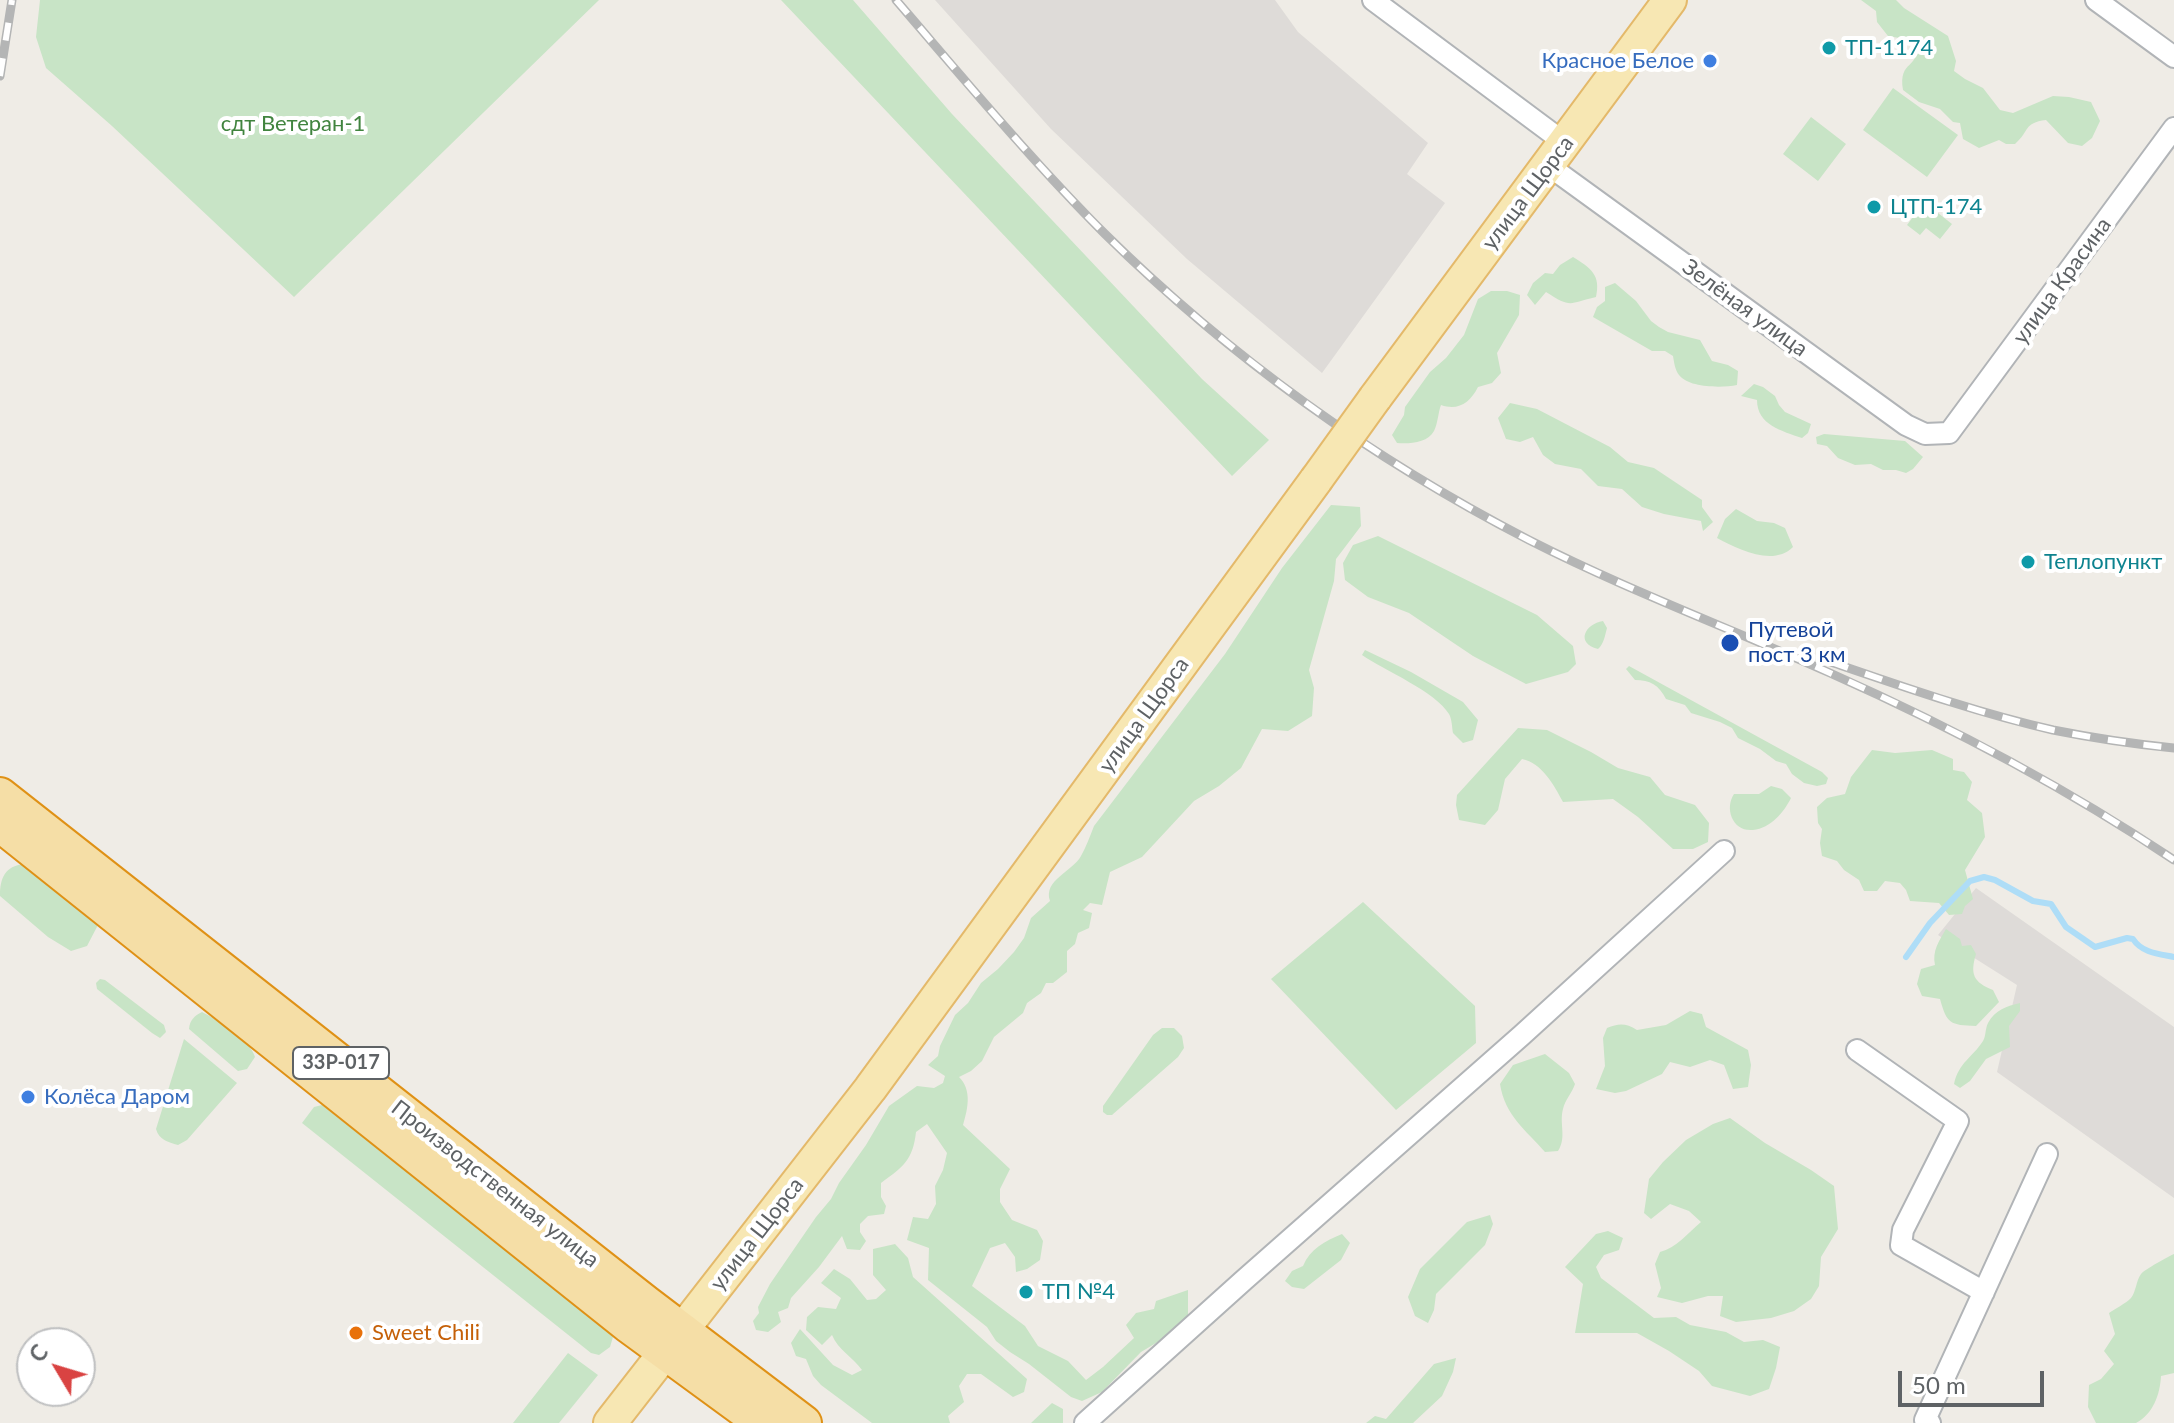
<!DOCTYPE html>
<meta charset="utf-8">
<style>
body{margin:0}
#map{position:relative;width:2174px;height:1423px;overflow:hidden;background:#efece6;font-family:Lato,sans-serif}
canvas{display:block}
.north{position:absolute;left:16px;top:1327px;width:80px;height:80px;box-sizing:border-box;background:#fff;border:2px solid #bfc0c1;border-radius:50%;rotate:308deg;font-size:22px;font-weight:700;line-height:32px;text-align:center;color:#5e6265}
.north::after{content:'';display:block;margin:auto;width:28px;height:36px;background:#d94342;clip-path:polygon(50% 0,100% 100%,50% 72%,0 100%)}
.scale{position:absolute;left:1898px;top:1371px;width:146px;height:36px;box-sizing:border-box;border:4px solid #5e6265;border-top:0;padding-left:10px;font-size:24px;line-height:28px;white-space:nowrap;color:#5e6265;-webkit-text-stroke:6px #fff;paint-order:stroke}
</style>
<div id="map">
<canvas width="2174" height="1423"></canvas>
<div class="north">С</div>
<div class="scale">50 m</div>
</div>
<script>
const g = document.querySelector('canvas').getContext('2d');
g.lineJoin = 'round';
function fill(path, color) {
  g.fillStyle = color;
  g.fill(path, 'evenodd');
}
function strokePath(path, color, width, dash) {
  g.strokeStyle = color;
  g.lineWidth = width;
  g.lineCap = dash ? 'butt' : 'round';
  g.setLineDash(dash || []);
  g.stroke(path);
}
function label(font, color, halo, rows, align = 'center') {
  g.font = font + ' Lato,sans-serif';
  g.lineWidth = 8;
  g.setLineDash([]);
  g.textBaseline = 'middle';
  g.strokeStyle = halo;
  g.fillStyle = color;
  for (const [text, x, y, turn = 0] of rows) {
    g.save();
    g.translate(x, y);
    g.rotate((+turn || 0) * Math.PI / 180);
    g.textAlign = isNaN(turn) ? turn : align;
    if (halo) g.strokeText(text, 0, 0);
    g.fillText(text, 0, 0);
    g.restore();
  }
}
const industrial = new Path2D(`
 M935,0H1275L1298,32L1428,143L1407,174L1445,203L1322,373L1187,259L1051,129Z
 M1976,888L2174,1027V1198L1997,1072L2017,985L1938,935Z`);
const green = new Path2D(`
 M40,0H599L294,297L112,126L46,68L36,37Z
 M781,0H853L952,114L1202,379L1269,440L1232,476Z
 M1861,0H1896L1904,8L1948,36L1956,61L1954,71L1965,79L1983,88L2000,110L2013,113L2053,96L2069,97L2091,102L2100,121L2092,138L2082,146L2068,143L2046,120C2023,123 2030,131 2015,144H2006L1999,140L1979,148L1963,139L1960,123L1953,122L1940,109L1919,102L1903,90C1898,59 1920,70 1916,44L1905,39L1888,36L1877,22L1876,11Z
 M1893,88L1958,135L1927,177L1863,130Z
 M1811,117L1846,144L1818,181L1783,154Z
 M1924,202L1952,224L1940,239L1926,228L1920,235L1907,225Z
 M1573,257C1591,268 1601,275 1596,297C1569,303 1572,309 1546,292L1535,305L1527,295L1533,283L1545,273L1553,274L1560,265Z
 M1615,283L1636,301L1651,321L1659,327L1668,332L1700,340L1712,361L1728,365L1738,371L1737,385C1722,388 1689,388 1679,375C1675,370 1674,362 1673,356L1665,351H1652L1593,317L1597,307L1605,301V287Z
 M1491,291H1507L1520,295L1519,315L1497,353L1501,373L1492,383L1478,387C1470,403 1458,411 1441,405C1438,413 1438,423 1434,431C1428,443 1409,444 1397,443L1392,435L1404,415L1405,407L1430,372L1446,358L1464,335L1478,299Z
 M1754,384L1763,387L1775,396L1779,405L1785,412L1811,424L1808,433L1802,438C1782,431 1757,425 1757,400L1741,396Z
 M1510,403L1537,409L1610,447L1628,462L1654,468L1702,500V507L1713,522L1703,531L1701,521L1664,514L1642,507L1622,489L1598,486L1581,469L1555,464L1543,455L1533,437L1520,442L1506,439L1498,418Z
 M1824,434L1905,441L1923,457L1913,469L1906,473L1896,470H1883L1871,464L1855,465L1838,458L1827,446L1817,444L1816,437Z
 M1331,505L1360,507L1361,526L1336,559L1334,581L1309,670L1314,688L1312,716L1288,731L1262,729L1241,768L1219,786L1194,801L1142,857L1110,872L1102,905L1090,903L1083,910L1092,913L1089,928L1078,933L1075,944L1067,951V972L1053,983H1046L1041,993L1027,1003L1023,1013L994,1037L982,1061L971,1071L959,1077C972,1090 968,1108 963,1125L1010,1169L1000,1189V1202L1012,1220L1037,1230L1043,1241L1040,1260L1027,1269L1016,1272L1015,1257L1005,1243L990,1248L972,1286L1025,1326L1038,1346L1068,1361L1086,1380L1103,1367L1134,1338L1126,1325L1136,1313L1154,1309L1156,1301L1188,1290V1321L1181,1331L1161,1340L1141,1352L1102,1392L1082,1401L1071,1397L1029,1364L1010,1352L996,1341L987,1327L928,1280L929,1248L907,1240L913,1217L928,1219L936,1204L935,1186L943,1170L947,1153L927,1124L916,1132C913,1160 903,1167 881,1183V1197L886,1206L884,1214L868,1216L860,1224V1232L866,1241L860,1250L847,1249L842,1236L819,1267L791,1298L788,1308L778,1312L781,1322L768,1332L756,1330L753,1321L759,1313L758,1307L770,1284L816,1217L831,1199L839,1183L866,1145L889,1106L917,1086L934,1088L943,1083L945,1076L928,1065L938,1056L940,1046L955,1015L968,1003L981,983L998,969L1014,952L1024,938L1031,918L1050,901C1043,880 1072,872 1081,856C1086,847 1090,836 1094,826L1225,654L1282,568Z
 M1736,509L1757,521L1774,523L1785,528L1793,547C1773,567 1738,549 1717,538L1725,519Z
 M1378,536L1537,615L1573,646L1576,664L1568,672L1526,684L1473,656L1409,613L1368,597L1345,580L1343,563L1353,545Z
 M1603,621L1607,628C1605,635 1604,644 1598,649C1575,643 1585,624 1603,621Z
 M1365,650L1411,672L1463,702L1478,720L1473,740L1463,743L1453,733C1452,728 1452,719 1449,714C1436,692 1384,670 1362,655Z
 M1629,666L1822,772L1828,778L1826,784L1817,786L1804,783L1792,774L1786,764L1776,761L1760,749L1738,738L1732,728L1720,722L1691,713L1685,705L1666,699C1659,685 1650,680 1635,680L1626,669Z
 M1518,728L1547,730L1591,752L1618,768L1650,777L1665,795L1695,805L1709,823L1708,842L1693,849H1673L1638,817L1613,799L1563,802C1554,785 1542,763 1522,759L1505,779L1498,810L1485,825L1459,820L1456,805L1457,795Z
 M1872,750L1895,753L1932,750L1953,759V770L1964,772L1972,782L1967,800L1982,813L1985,837L1965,870L1973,899L1965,906L1962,914L1949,915L1939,903L1910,901L1906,890L1900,883L1885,881L1877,891H1864L1859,880L1844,870L1837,861L1822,856L1820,843L1822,829L1818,823L1817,807L1827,798L1845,794L1851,777Z
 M1771,786L1782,789L1791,798C1784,812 1771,828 1753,830C1733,832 1724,809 1734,794H1759Z
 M24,864L99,923L87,946L71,951L48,937L0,896C0,878 5,866 24,864Z
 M1363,902L1475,1006L1476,1043L1396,1110L1271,979Z
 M1946,929L1960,939L1962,946L1971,945L1976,954C1970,974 1973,982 1993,990L1999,1002L1976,1026C1950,1025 1947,1024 1940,999L1922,996L1917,984L1921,969L1935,965C1932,951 1939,941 1946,929Z
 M100,979L105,980L164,1025L166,1032L160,1038L152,1033L97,989L96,983Z
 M2020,1003V1011L2009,1026L2010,1047L1986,1059L1970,1081L1960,1088L1954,1084C1959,1062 1972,1058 1983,1041C1986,1036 1985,1029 1988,1023C1995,1010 2007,1006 2020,1003Z
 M1690,1011L1702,1014L1706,1027L1748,1050L1751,1065L1748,1087L1733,1089L1724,1065L1710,1060L1690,1067L1670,1062L1662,1074L1626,1091L1615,1093L1596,1089L1605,1066L1603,1038L1607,1028C1619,1023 1626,1023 1637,1030L1666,1025Z
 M202,1012C218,1020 251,1041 255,1057L247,1069L238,1071L189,1029C190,1020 194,1016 202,1012Z
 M1162,1028H1174L1182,1036L1184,1048L1178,1057L1112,1115H1107L1103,1112V1106L1153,1035Z
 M184,1039L237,1083L187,1140L178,1145C168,1142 159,1140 156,1129Z
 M1545,1054L1569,1073L1575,1084C1572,1093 1565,1100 1563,1109C1559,1124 1567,1137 1558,1151L1545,1152C1526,1130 1505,1116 1500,1084L1513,1065Z
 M322,1105L609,1330L613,1337L610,1347L599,1355L591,1353L302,1123L314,1107Z
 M1730,1118L1765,1143L1811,1170L1834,1186L1838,1229L1821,1257L1819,1286L1811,1299L1794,1311L1771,1318L1736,1322L1720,1316L1723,1296H1708L1682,1303L1657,1297L1661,1288L1655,1264L1660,1252C1676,1248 1688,1233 1701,1222L1689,1211L1670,1204L1651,1219L1644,1213L1649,1179L1663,1162L1686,1140L1713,1124Z
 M1490,1215L1493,1224L1485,1245L1436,1294L1434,1310L1428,1323L1415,1316L1408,1297L1420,1269L1467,1222Z
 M1608,1231L1623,1238L1619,1250L1604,1255L1596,1267L1601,1278L1654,1318L1676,1317L1690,1325L1726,1332L1744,1342L1763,1340L1780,1347L1776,1368L1769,1389L1750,1396L1712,1386L1699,1371L1669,1351L1637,1333H1575L1583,1284L1565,1267L1596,1234Z
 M1342,1234L1350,1243L1341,1260L1304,1289L1292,1287L1285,1281L1292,1271L1303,1266C1310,1249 1325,1241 1342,1234Z
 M895,1244L908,1258L913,1277L1027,1379L1024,1392L1013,1397L981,1374H967L959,1386L964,1402L948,1416L950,1423H872L821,1385L813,1376L806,1359L796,1356L791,1343L800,1329L833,1365L852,1375L862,1370C853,1357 838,1350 832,1335L822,1345L806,1330L807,1317L818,1307L836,1309L841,1298L821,1283L834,1269L850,1279L867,1300L876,1299L886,1290L873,1275V1249Z
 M2174,1254V1373L2161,1376C2160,1395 2153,1414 2136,1423H2096L2088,1407L2089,1385L2101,1379L2114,1364L2104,1351L2115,1334L2109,1313C2116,1308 2125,1304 2131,1298C2136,1292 2136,1281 2141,1274C2144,1270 2169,1256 2174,1254Z
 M568,1353L598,1375L559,1423H513Z
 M1456,1358L1453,1372L1442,1396L1413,1423H1366L1375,1416L1386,1419L1434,1364Z
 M1052,1403L1063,1409V1423H1031Z`);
const stream = new Path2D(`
 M1906,957L1930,923L1970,881L1984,877L1995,880L2033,901L2051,904L2066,927L2095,947L2127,938L2133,939C2142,953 2159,954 2174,957`);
const minor = new Path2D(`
 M1373,0L1565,143
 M2096,0L2174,57
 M1549,166L1906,425L1925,434L1949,433L2174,128
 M1857,1050L1958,1121L1903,1230L1901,1245L1984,1292
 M1085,1423L1244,1280L1522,1035L1724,851
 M1930,1423L1925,1420L2047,1154`);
const primary = new Path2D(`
 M1375,398L1670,0
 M610,1423L870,1089L1316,480`);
const trunk = new Path2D(`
 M0,795L646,1303L804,1423
 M1,825L628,1325L762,1423`);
const rail = new Path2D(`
 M896,0C964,79 1031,160 1105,234C1229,356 1374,460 1529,540C1627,590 1730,628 1830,673C1949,726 2065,787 2174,860
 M0,76L12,0
 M1831,662C1904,687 1978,713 2053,730C2093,738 2133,744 2174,748`);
const primaryBridge = new Path2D(`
 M1316,480L1375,398`);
const markers = [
 [1829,48,8,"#0f9aa8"],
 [1710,61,8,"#3f7fe0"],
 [1874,207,8,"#0f9aa8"],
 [2028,562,8,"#0f9aa8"],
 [1730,643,10,"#1a4fb4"],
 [28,1097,8,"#3f7fe0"],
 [1026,1292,8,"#0f9aa8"],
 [356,1333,8,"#e8710a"]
];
const shields = [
 [341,1063,96]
];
const shieldNames = [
 ["33Р-017",341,1063]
];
const cultureNames = [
 ["ТП-1174",1845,48],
 ["ЦТП-174",1890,207],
 ["Теплопункт",2044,562],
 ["ТП №4",1042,1292]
];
const shopNames = [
 ["Красное Белое",1694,61],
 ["Колёса Даром",44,1097,"left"]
];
const parkNames = [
 ["сдт Ветеран-1",293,124]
];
const streetNames = [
 ["улица Щорса",1528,193,-53],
 ["улица Красина",2062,281,-54],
 ["Зелёная улица",1745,308,36],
 ["улица Щорса",1144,715,-54],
 ["Производственная улица",495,1184,38],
 ["улица Щорса",757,1234,-52]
];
const transitNames = [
 ["Путевой",1748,630],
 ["пост 3 км",1748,655]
];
const foodNames = [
 ["Sweet Chili",372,1333]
];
fill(industrial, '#dedbd8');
fill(green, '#c8e4c6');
strokePath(stream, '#aeddf7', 6);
strokePath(minor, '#b1b4b7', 24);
strokePath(primary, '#e4b96a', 36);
strokePath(trunk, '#df9116', 38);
strokePath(minor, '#fff', 20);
strokePath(primary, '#f7e7b3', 32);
strokePath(trunk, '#f5dea6', 34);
strokePath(rail, '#b4b5b5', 9);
strokePath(rail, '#fff', 6, [18]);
strokePath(primaryBridge, '#e4b96a', 36, []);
strokePath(primaryBridge, '#f7e7b3', 32);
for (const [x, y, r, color] of markers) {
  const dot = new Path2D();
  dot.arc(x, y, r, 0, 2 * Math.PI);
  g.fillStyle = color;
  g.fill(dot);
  strokePath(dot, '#fff', 3);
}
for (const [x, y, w] of shields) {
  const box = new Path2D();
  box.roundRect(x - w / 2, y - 16, w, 32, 6);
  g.fillStyle = '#fff';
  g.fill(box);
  strokePath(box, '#5e6265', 2);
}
label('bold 20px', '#5e6265', null, shieldNames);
label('22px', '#0d838f', '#fff', cultureNames, 'left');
label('22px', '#366cbe', '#fff', shopNames, 'right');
label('22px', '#41843f', '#fff', parkNames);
label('22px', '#5e6265', '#fff', streetNames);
label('22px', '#164399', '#fff', transitNames, 'left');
label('22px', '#c56008', '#fff', foodNames, 'left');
</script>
